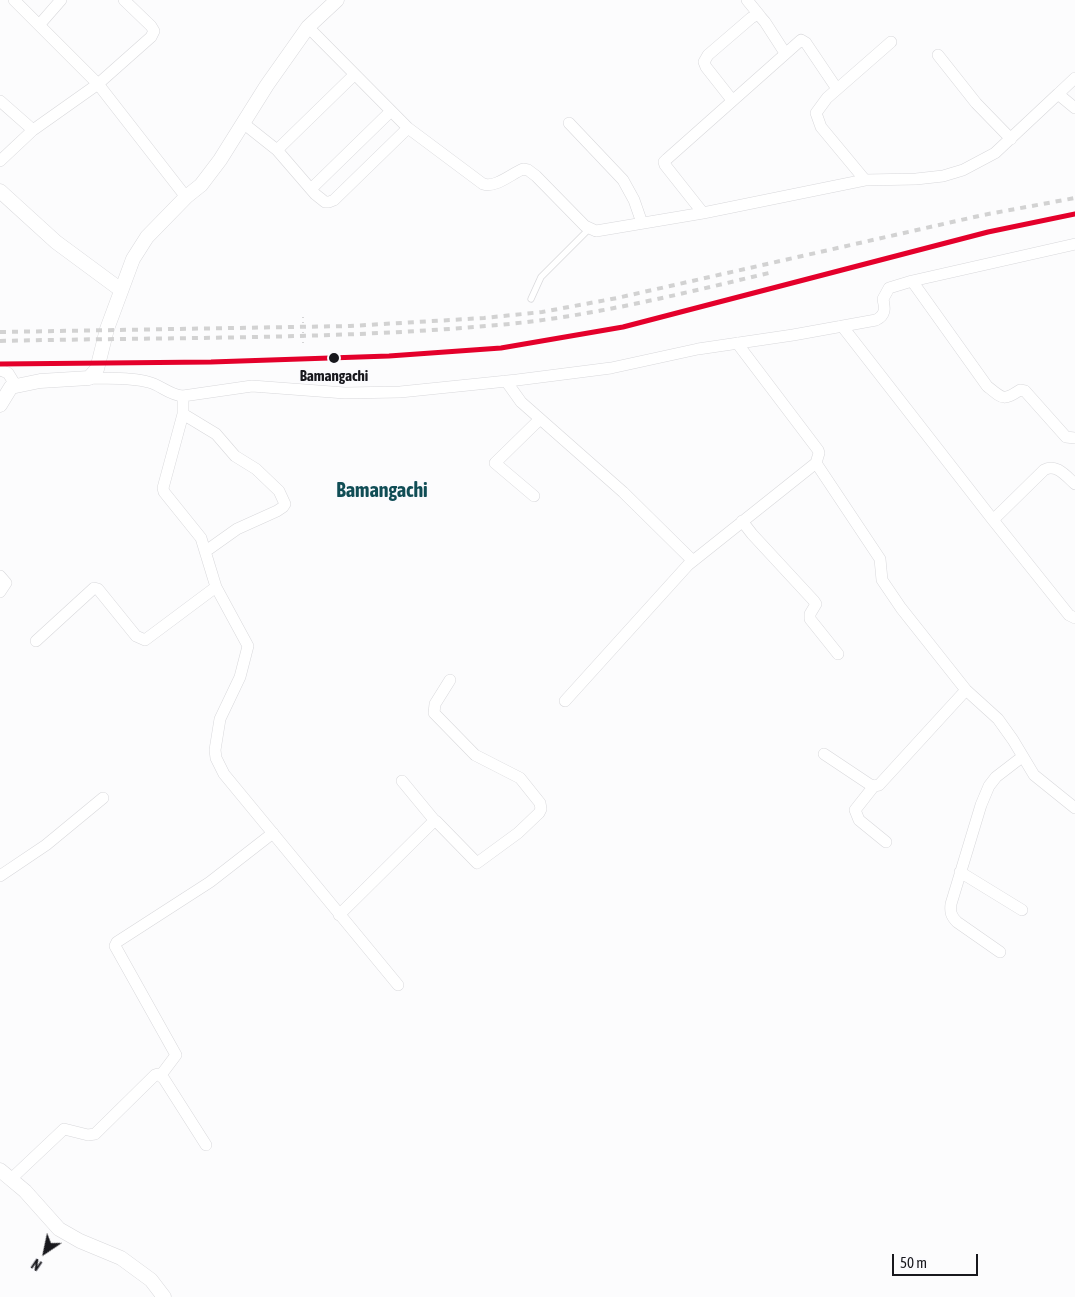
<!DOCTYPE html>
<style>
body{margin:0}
#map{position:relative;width:1075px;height:1297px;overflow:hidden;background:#fcfcfd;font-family:"Asap Condensed",sans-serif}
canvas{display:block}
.north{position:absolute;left:20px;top:1227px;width:50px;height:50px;-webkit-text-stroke:4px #fbfbfe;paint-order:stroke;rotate:214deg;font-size:14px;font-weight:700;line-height:20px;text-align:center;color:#18181d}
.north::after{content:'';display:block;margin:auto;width:18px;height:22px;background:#18181d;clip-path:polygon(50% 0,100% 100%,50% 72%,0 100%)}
.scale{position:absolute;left:892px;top:1254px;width:86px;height:22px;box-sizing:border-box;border:2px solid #18181d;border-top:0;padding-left:6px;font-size:15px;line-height:18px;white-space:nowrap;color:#18181d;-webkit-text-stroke:4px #fbfbfe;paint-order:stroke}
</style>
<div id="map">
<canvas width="1075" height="1297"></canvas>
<div class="north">N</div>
<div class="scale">50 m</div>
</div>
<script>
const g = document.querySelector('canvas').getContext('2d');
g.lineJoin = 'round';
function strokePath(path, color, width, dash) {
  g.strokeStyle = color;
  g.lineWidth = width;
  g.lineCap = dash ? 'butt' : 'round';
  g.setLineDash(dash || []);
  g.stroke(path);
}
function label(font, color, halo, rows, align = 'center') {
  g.font = font + ' "Asap Condensed",sans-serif';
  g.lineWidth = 4;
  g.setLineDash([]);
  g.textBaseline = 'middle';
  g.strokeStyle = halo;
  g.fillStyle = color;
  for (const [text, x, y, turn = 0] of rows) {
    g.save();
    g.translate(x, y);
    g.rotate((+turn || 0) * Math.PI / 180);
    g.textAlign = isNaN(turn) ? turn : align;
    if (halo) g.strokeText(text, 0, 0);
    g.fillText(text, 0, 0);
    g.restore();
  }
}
const service = new Path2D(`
 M531,299L541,277L589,229`);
const minor = new Path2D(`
 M14,0L98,84L186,197
 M747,0L760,16
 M40,24L61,0
 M308,27L408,128L483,184C496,188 511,174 523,169L528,170L536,176L585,226L596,231L703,213L865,180L916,179L943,176L963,170L995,153L1058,94L1075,108
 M938,55L976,103L1011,139
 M1058,94L1075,78
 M732,100L706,67L704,62L708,55L751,18L758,14L765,22L785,53
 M0,101L33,130
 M243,123L277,150L315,194L325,202H329L334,200L408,128
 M569,123L623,180L634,200L642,223
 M277,150L354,75
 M0,161L33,130L98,84L151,37L154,31L151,26L124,0
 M865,180L821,127L816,113L827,98L891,42
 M311,189L391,111
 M703,213L665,165L664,162L667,159L801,40L806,43L837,89
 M912,281L987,386C1003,399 1003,401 1020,390L1025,391L1066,437L1075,438
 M842,326L993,520L1069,615L1075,618
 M0,370L8,373L16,386
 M89,378C108,379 129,377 148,382C161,385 169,395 183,396L252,386L345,393L400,392L517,380L611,368L698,349L793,335L876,320C886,315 885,308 883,299L889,288L912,281L1075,244
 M506,381L521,402L623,492L693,561
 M183,396V414L163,488L164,492L201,538L216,587L248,646L240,677L220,719L215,750L216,758L224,774L398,985
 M183,414L216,434L235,456L256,469L279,491L285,504L283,507L277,511L237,529L206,551
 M816,463L880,559L882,580L901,608L966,690L998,719L1013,740L1034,775L1075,808
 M534,496L495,463L540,419
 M993,520L1044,470C1056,463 1066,476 1075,484
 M742,521L752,534L814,601L816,604L810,614V619L838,654
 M0,576L6,583L0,592
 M36,641L94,588L98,589L136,636L145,640L216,587
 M565,701L688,565L816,463L819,453L818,450L737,343
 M824,754L869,784L874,786L879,785L966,690
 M402,781L435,821
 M874,786L855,810L859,820L886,842
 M960,872L1022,910
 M0,876L46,845L103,798
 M339,915L434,821H436L477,863L518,833L539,813L541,809L540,803L520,778L475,755L434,713L435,704L450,680
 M1000,952L957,922C951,916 950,912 951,904L981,805L989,786L996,777L1022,757
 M161,1075L176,1055L115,946L117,942L210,882L273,833
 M11,1179L64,1129L88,1135L95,1134L155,1075L158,1074L164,1079L206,1145`);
const tertiary = new Path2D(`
 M0,191L56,242L121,290
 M0,405L11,387L40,381L89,378L97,369L107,329L133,259L147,237L186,197L201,185L220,160L267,85L308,27L337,0
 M0,1170L25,1191L59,1229L80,1241L121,1258L151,1280L164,1297`);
const rail = new Path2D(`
 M0,332L350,326L484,318L542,312L617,298L983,215L1075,198
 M0,341C165,337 334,340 498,325C590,317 680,294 769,273`);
const pathBridge = new Path2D(`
 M303,317V346`);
const rail1 = new Path2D(`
 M0,364L211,362L389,356L501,348L623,327L988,232L1075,214`);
const markers = [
 [334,358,6,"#18181d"]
];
const stopNames = [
 ["Bamangachi",334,376]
];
const districtNames = [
 ["Bamangachi",382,491]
];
strokePath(service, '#d8d8db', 7);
strokePath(minor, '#d8d8db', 12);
strokePath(tertiary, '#d8d8db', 15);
strokePath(service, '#fff', 5.5);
strokePath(minor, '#fff', 11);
strokePath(tertiary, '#fff', 14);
strokePath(rail, '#d2d2d2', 4, [6, 6]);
strokePath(pathBridge, '#d5d5d6', 2, [1, 4]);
strokePath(rail1, '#e4002b', 5);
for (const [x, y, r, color] of markers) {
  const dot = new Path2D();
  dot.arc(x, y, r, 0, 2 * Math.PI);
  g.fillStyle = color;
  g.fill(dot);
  strokePath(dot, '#fbfbfe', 2);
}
label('bold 15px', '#18181d', '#fbfbfe', stopNames);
label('bold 20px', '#104d55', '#fbfbfe', districtNames);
</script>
